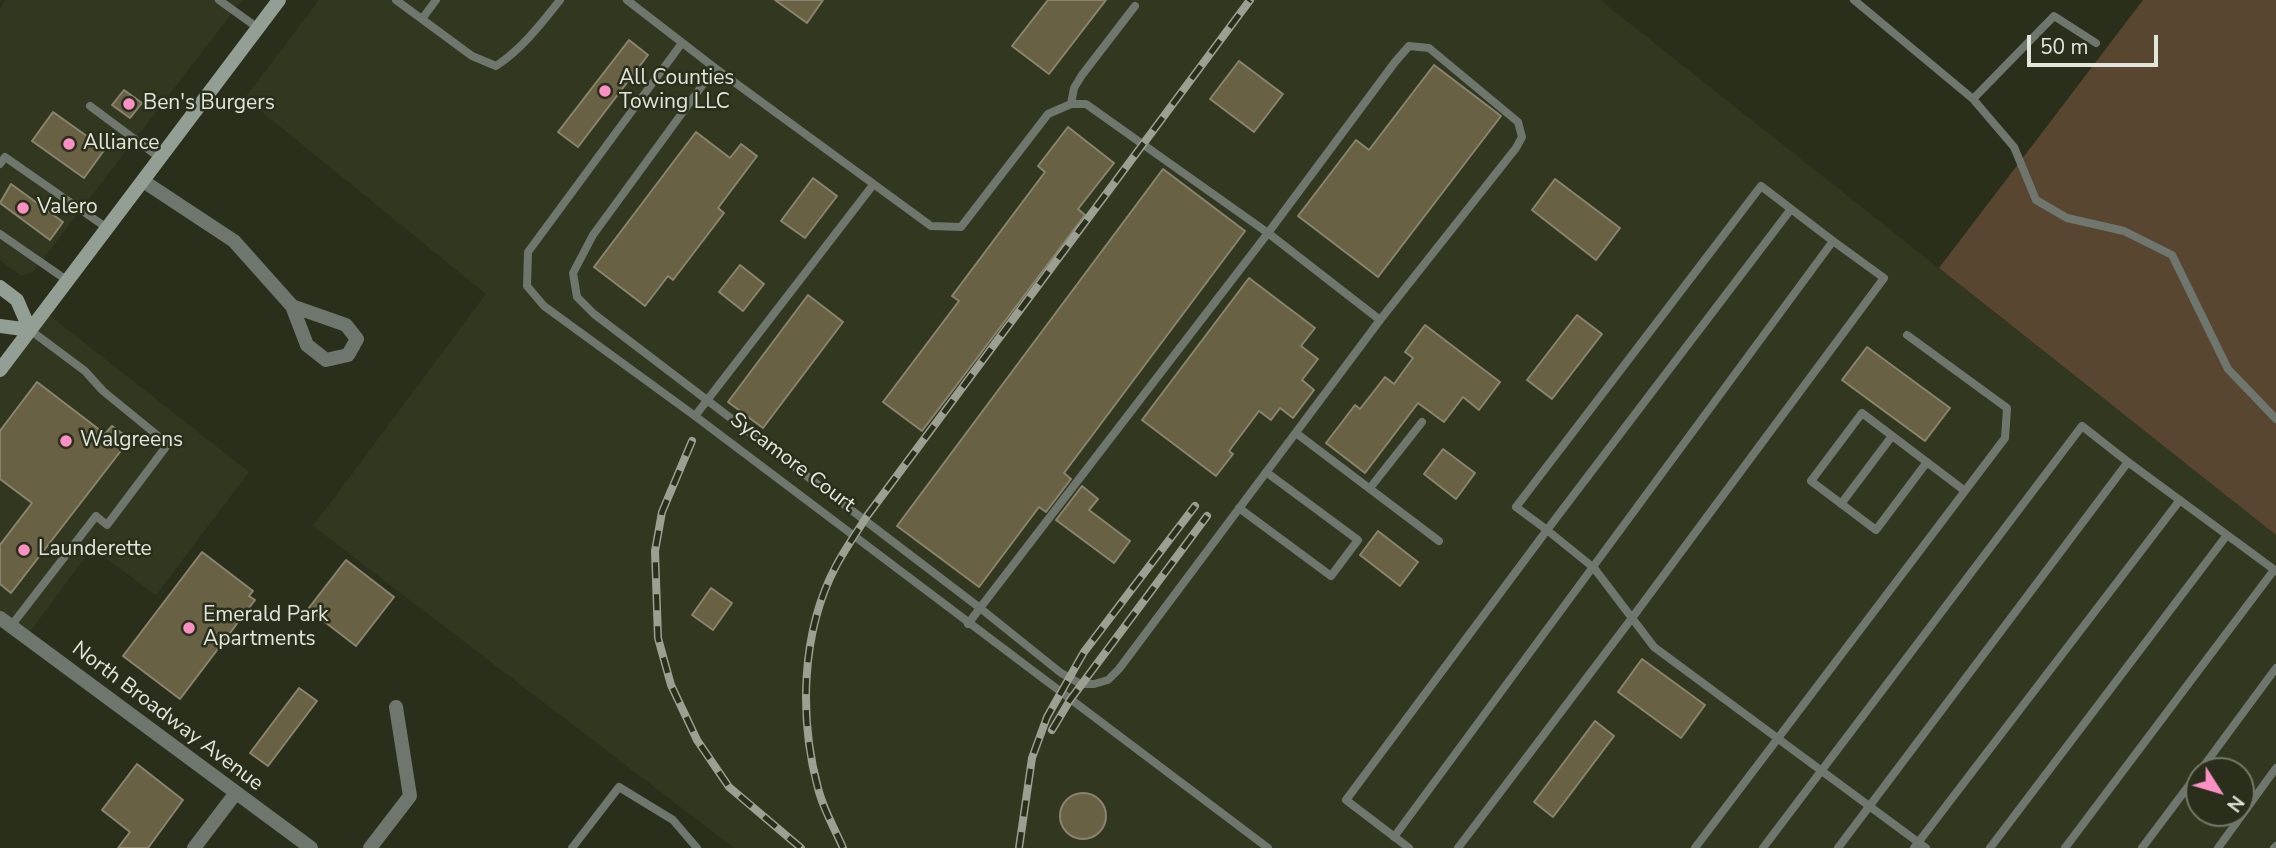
<!DOCTYPE html>
<style>
body{margin:0}
#map{position:relative;width:2276px;height:848px;overflow:hidden;background:#2a2f1c;font-family:"Nunito Sans",sans-serif}
canvas{display:block}
.north{position:absolute;left:2185px;top:757px;width:70px;height:70px;box-sizing:border-box;background:#2a2f1c;border:2px solid #747868;border-radius:50%;rotate:127deg;font-size:19px;font-weight:700;line-height:28px;text-align:center;color:#e2e5da}
.north::after{content:'';display:block;margin:auto;width:24px;height:32px;background:#fc8fc3;clip-path:polygon(50% 0,100% 100%,50% 72%,0 100%)}
.scale{position:absolute;left:2027px;top:35px;width:131px;height:32px;box-sizing:border-box;border:4px solid #e2e5da;border-top:0;padding-left:9px;font-size:21px;line-height:24px;white-space:nowrap;color:#e2e5da;-webkit-text-stroke:5px #2a2f1c;paint-order:stroke}
</style>
<div id="map">
<canvas width="2276" height="848"></canvas>
<div class="north">N</div>
<div class="scale">50 m</div>
</div>
<script>
const g = document.querySelector('canvas').getContext('2d');
g.lineJoin = 'round';
function fill(path, color) {
  g.fillStyle = color;
  g.fill(path, 'evenodd');
}
function strokePath(path, color, width, dash) {
  g.strokeStyle = color;
  g.lineWidth = width;
  g.lineCap = dash ? 'butt' : 'round';
  g.setLineDash(dash || []);
  g.stroke(path);
}
function label(font, color, halo, rows, align = 'center') {
  g.font = font + ' "Nunito Sans",sans-serif';
  g.lineWidth = 5;
  g.setLineDash([]);
  g.textBaseline = 'middle';
  g.strokeStyle = halo;
  g.fillStyle = color;
  for (const [text, x, y, turn = 0] of rows) {
    g.save();
    g.translate(x, y);
    g.rotate((+turn || 0) * Math.PI / 180);
    g.textAlign = isNaN(turn) ? turn : align;
    if (halo) g.strokeText(text, 0, 0);
    g.fillText(text, 0, 0);
    g.restore();
  }
}
const built = new Path2D(`
 M6,0H242L33,272L24,275H20L0,260V8Z
 M319,0H1600L2276,535V848H734L313,526L486,294L245,98ZM2199,771H2241V813H2199Z
 M44,311L249,472L156,595L92,548L26,637L0,618V370Z`);
const green = new Path2D(`
 M2143,0H2276V535L1939,268Z`);
const building = new Path2D(`
 M775,0H823L807,23Z
 M1048,0H1106L1049,74L1012,46Z
 M629,40L648,55L578,147L558,132Z
 M1239,61L1283,94L1254,132L1210,99Z
 M1434,65L1501,116L1378,277L1298,216L1356,140L1369,150Z
 M124,90L142,103L130,118L112,105Z
 M53,112L105,149L84,178L32,141Z
 M1068,127L1114,163L1078,209L1085,215L922,431L883,402L959,301L952,296L1045,172L1038,166Z
 M696,132L730,158L741,144L757,156L718,208L724,213L673,280L668,276L645,306L594,267Z
 M1163,169L1245,231L1064,473L1071,479L1046,512L1039,507L979,587L897,526Z
 M813,178L837,196L805,238L781,221Z
 M1555,179L1620,228L1596,260L1532,210Z
 M11,184L63,222L50,240L0,203Z
 M740,265L764,284L743,311L719,292Z
 M1249,278L1315,328L1301,346L1318,359L1302,380L1314,390L1293,418L1280,408L1271,420L1259,411L1229,451L1233,454L1216,476L1142,420Z
 M808,295L843,322L763,428L728,402Z
 M1577,315L1602,334L1552,399L1527,380Z
 M1425,325L1500,382L1479,410L1463,397L1444,422L1418,403L1365,473L1326,443L1355,405L1360,409L1385,377L1394,384L1413,358L1405,352Z
 M1867,347L1950,408L1925,441L1842,380Z
 M37,382L105,434L112,426L130,439L11,593L0,584V545L32,503L0,479V431Z
 M1443,449L1475,473L1456,499L1424,474Z
 M1082,486L1098,499L1089,510L1130,541L1114,563L1056,520Z
 M1378,531L1418,562L1400,586L1360,555Z
 M202,552L253,591L249,596L255,600L180,699L123,656Z
 M346,560L394,597L356,646L308,609Z
 M711,588L732,603L713,630L692,615Z
 M1642,659L1705,705L1681,738L1618,692Z
 M299,688L317,701L268,766L250,753Z
 M1595,721L1614,736L1553,817L1534,802Z
 M137,764L183,800L148,848H118L130,832L102,810Z
 M1060 816a23 23 0 1 1 46 0a23 23 0 1 1-46 0Z`);
const service = new Path2D(`
 M219,0L258,28
 M396,0L472,56L496,66C522,49 541,24 560,0
 M627,0L715,68L931,226L961,227L1048,114L1071,104H1086L1268,233L1380,320
 M1854,0L1973,99L2054,16L2096,43
 M422,19L436,0
 M682,43L528,252L527,286L544,306L695,416L1268,848
 M715,68L593,235L573,273L577,297L594,314L980,608L1061,673L1081,684H1094L1108,680L1119,669L1380,320L1516,148L1522,137L1518,122L1429,48L1409,46L1395,62L1268,233L980,608L968,624
 M1973,99L2014,147L2036,200L2067,218L2124,231L2172,255L2228,369L2276,419
 M1071,104L1074,88L1082,75L1135,6
 M90,106L160,158
 M0,164L5,157L107,228
 M1791,209L1547,530L1516,507L1761,186L1833,241
 M0,234L68,281
 M695,416L873,185
 M1296,433L1439,541
 M1927,462L1876,530L1811,481L1862,413L1965,491
 M1370,488L1422,422
 M1841,504L1892,436
 M1239,508L1331,576L1358,540L1266,472
 M11,626L96,516L107,525L168,444L103,391L85,371L30,330
 M2200,771L2276,668
 M1394,837L1833,241L1884,278L1632,618L1458,848
 M572,848L619,787L673,820L697,848
 M1409,848L1346,800L1547,530L1594,568L1654,647L1926,848
 M1695,848L2005,438L2007,408L1907,335
 M1763,848L2082,426L2128,462
 M1838,848L2128,462L2276,571
 M1914,848L2180,500
 M1990,848L2227,535
 M2065,848L2274,570
 M2142,848L2199,772
 M2218,848L2276,768
 M2274,848L2276,846`);
const minor = new Path2D(`
 M143,181L234,241L292,306L307,345L326,360L348,355L357,339L346,325L292,306
 M0,618L311,848
 M194,848L235,794
 M370,848L410,796L396,707`);
const secondary = new Path2D(`
 M0,287L17,300L30,330
 M0,326L30,330
 M0,370L279,0`);
const rail = new Path2D(`
 M692,441L662,512L655,551L658,638L671,685L697,740L729,787L801,848
 M1052,730L1070,700L1207,516
 M843,848C835,829 823,809 818,788C799,718 801,632 836,566C845,549 857,532 867,516L1250,0
 M1019,848L1032,758L1047,717L1084,652L1195,506`);
const markers = [
 [605,91,7,"#fc8fc3"],
 [129,104,7,"#fc8fc3"],
 [69,144,7,"#fc8fc3"],
 [23,208,7,"#fc8fc3"],
 [66,441,7,"#fc8fc3"],
 [24,550,7,"#fc8fc3"],
 [189,628,7,"#fc8fc3"]
];
const poiNames = [
 ["All Counties",619,79],
 ["Towing LLC",619,103],
 ["Ben's Burgers",143,104],
 ["Alliance",83,144],
 ["Valero",37,208],
 ["Walgreens",80,441],
 ["Launderette",38,550],
 ["Emerald Park",203,616],
 ["Apartments",203,640]
];
const streetNames = [
 ["Sycamore Court",792,463,37],
 ["North Broadway Avenue",167,717,37]
];
fill(built, '#31381f');
fill(green, '#594631');
fill(building, '#696144');
strokePath(building, '#8a846f', 2);
strokePath(service, '#6e766e', 8);
strokePath(minor, '#6e766e', 14);
strokePath(secondary, '#939f94', 14);
strokePath(rail, '#9ca092', 8);
strokePath(rail, '#2a2f1c', 5, [16]);
for (const [x, y, r, color] of markers) {
  const dot = new Path2D();
  dot.arc(x, y, r, 0, 2 * Math.PI);
  g.fillStyle = color;
  g.fill(dot);
  strokePath(dot, '#2a2f1c', 2.5);
}
label('21px', '#e2e5da', '#2a2f1c', poiNames, 'left');
label('21px', '#e2e5da', '#2a2f1c', streetNames);
</script>
